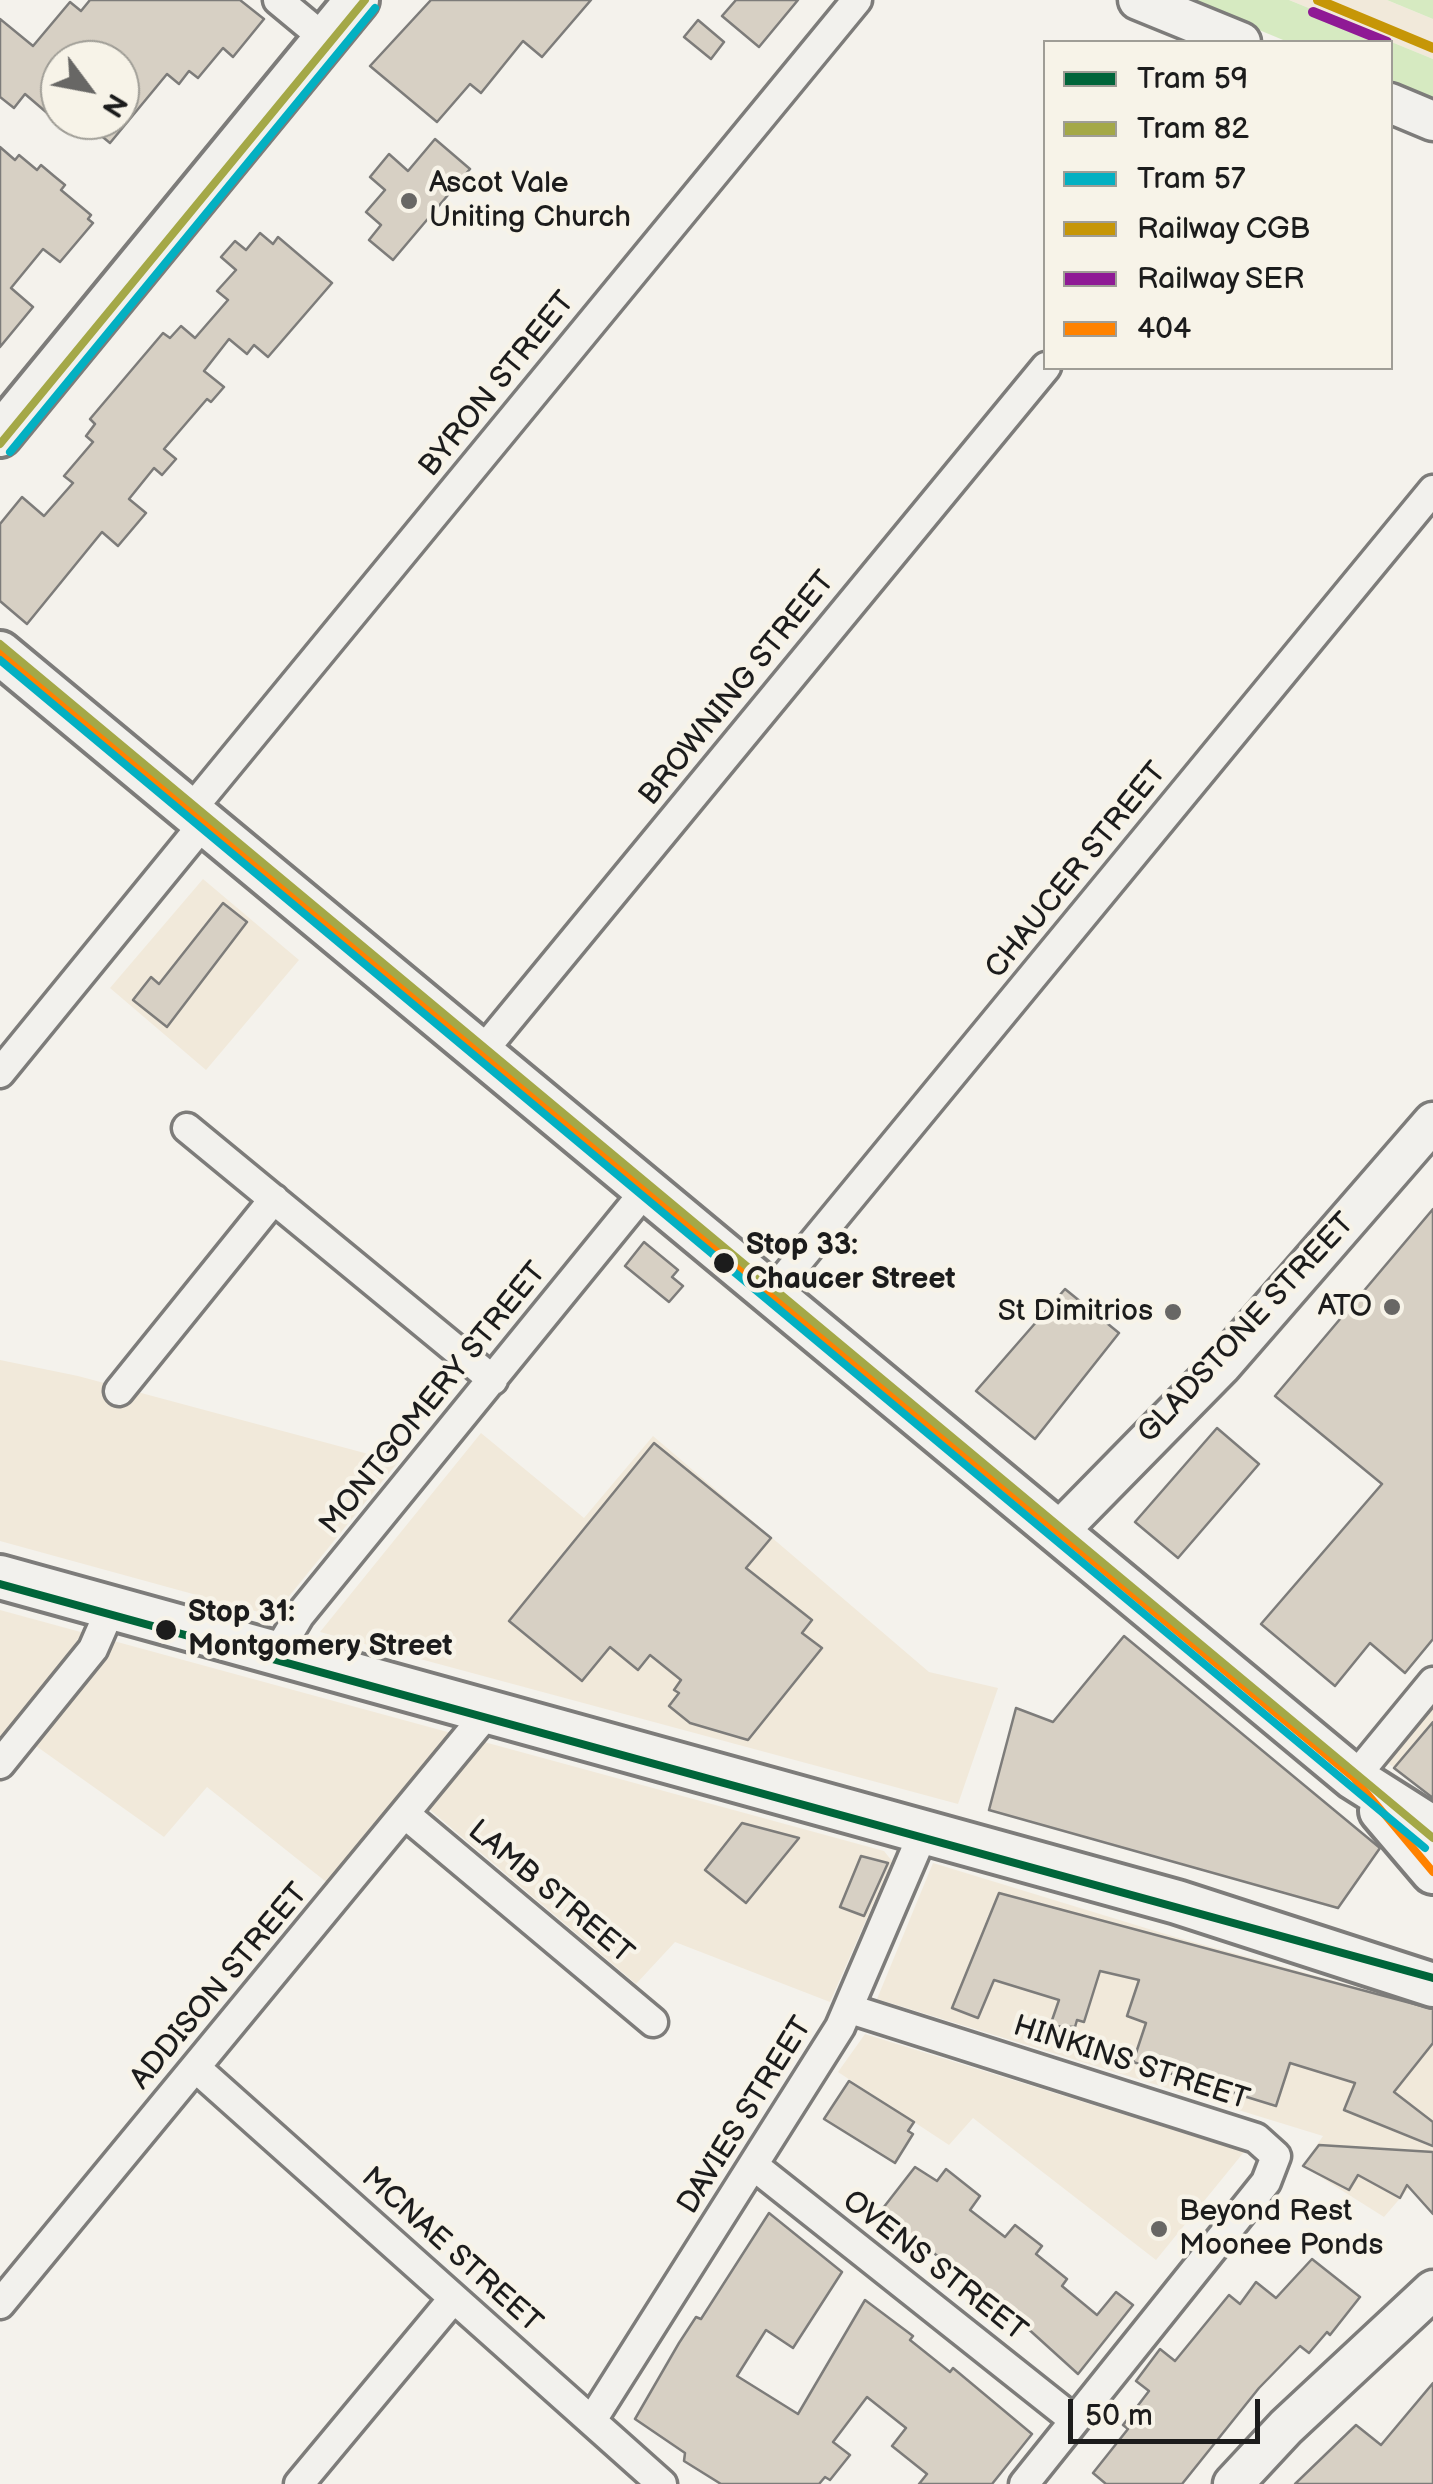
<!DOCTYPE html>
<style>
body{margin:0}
#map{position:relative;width:1433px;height:2484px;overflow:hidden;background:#f4f2ec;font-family:"Balsamiq Sans",sans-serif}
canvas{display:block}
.legend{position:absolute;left:1043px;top:40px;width:350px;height:330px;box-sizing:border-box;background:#f7f3e8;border:2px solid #9f9d96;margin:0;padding:12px 18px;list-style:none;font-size:30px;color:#1c1c1c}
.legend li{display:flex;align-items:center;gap:20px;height:50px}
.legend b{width:50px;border:2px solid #9f9d96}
.north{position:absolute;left:40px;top:40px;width:100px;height:100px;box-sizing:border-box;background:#f7f3e8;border:2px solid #9f9d96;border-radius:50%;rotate:122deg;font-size:28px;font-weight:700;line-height:40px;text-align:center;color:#1c1c1c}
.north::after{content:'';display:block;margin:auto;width:35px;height:45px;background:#686765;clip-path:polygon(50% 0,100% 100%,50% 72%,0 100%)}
.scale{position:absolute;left:1068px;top:2399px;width:192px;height:45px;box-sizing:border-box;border:5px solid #1c1c1c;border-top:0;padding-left:12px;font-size:30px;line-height:35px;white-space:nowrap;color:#1c1c1c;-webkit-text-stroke:8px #f7f3e8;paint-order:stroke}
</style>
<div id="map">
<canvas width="1433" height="2484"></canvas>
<ul class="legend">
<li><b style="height:12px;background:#00653a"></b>Tram 59</li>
<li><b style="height:12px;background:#a4a847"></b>Tram 82</li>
<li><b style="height:12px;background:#03b0c2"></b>Tram 57</li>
<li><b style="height:12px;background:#c69607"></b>Railway CGB</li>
<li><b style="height:12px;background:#8f1a95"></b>Railway SER</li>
<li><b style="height:12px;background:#ff8200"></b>404</li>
</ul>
<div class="north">N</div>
<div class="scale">50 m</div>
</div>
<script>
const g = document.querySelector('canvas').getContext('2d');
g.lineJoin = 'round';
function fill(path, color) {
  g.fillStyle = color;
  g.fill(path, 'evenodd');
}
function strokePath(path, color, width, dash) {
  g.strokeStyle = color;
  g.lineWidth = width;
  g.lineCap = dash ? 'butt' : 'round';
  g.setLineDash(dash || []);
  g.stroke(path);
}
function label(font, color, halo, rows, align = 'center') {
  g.font = font + ' "Balsamiq Sans",sans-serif';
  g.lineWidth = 9;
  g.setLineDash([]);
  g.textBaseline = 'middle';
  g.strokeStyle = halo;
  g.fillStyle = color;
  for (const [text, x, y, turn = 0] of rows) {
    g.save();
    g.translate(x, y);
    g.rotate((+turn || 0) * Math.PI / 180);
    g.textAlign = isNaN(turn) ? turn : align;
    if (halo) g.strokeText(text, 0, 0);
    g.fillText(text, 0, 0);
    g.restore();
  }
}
const built = new Path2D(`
 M1289,0H1387L1433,19V59Z
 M203,879L299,960L206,1070L110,988Z
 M0,1360L78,1376L398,1462L273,1616L0,1541Z
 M481,1433L584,1518L653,1436L929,1672L998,1688L958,1804L320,1632Z
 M0,1610L884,1851L892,1861L830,2002L675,1942L636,1984L417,1799L340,1893L207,1787L164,1837L29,1741L0,1783Z
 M1433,1709V1798L1388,1763Z
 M933,1863L1175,1937L1433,2008V2151L1421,2174L1384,2217L1303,2166L1323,2136L877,1999Z
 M865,2034L1244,2152L1156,2260L973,2118L949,2145L838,2072Z`);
const green = new Path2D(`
 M1187,0H1289L1433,59V103L1391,86L1390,42H1288Z
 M1387,0H1433V19Z`);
const building = new Path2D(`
 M90,0H240L264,19L233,57L223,48L198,78L189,71L179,84L167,74L110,143L82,120H120V60H60V124L25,94L14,108L0,97V19L33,46L70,2L81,11Z
 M431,0H591L542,57L523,41L481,93L470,84L437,122L370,66Z
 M736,0H798L759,47L722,16Z
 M698,20L724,42L711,59L684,37Z
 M435,139L470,169L393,260L369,240L381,225L366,212L385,190L370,177L389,154L408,171Z
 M0,147L15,160L19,155L37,170L41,165L54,176L65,185L61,190L91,215L88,219L93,223L60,262L43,249L11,288L33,307L0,347Z
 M260,233L273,244L278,237L332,283L268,357L254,345L247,354L229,339L204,371L224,387L211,402L207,399L164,449L176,459L162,475L154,468L129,499L146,513L118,546L102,532L27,624L0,601V524L22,497L44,516L73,483L64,476L93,442L86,436L95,424L90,419L163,333L170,338L181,326L195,338L228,300L217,291L236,270L221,257L235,241L246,250Z
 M223,903L247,922L167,1027L133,1000L151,977L159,984Z
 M1433,1209V1639L1405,1673L1370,1643L1335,1686L1261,1624L1382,1484L1275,1396Z
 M644,1242L678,1270L672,1277L683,1286L669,1302L625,1266Z
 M1065,1289L1119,1333L1035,1439L976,1391Z
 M1217,1428L1259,1464L1178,1558L1135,1522Z
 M654,1443L771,1538L746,1568L812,1620L802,1633L822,1648L748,1740L690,1723L669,1706L679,1693L674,1690L681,1680L650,1655L638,1670L610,1647L582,1681L509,1621Z
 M1124,1636L1380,1848L1338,1908L989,1810L1016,1708L1053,1722Z
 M1433,1722V1798L1394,1768Z
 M742,1823L799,1838L746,1903L705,1870Z
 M861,1856L888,1863L864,1916L840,1907Z
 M999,1893L1433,2009V2043L1394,2092L1433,2122V2146L1344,2110L1355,2083L1290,2063L1276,2106L1133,2062L1146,2023L1127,2016L1139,1980L1100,1971L1084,2022L1077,2020L1075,2027L1050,2026L1059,2000L994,1980L978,2018L952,2008Z
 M849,2081L914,2122L908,2131L913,2134L895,2163L824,2119Z
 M1319,2145L1433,2152V2214L1407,2185L1400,2198L1358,2175L1349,2190L1303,2166Z
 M915,2167L937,2181L946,2169L980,2196L970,2210L1005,2237L1015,2225L1042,2246L1036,2254L1067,2279L1062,2286L1097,2315L1116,2292L1133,2305L1078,2374L1003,2306L880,2212Z
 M769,2213L842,2272L793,2348L766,2330L737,2376L798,2414L865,2300L913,2336L910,2340L950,2372L953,2368L1032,2434L992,2484H919L927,2474L892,2446L906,2428L867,2397L833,2442L850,2455L830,2480L825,2477L819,2484H721L684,2461L685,2453L635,2419L679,2343L696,2317L701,2319Z
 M1312,2259L1360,2297L1330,2335L1327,2332L1309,2353L1300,2346L1259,2388L1182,2484H1106L1093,2473L1128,2429L1123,2425L1149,2391L1136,2381L1160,2349L1175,2361L1229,2295L1240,2304L1256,2282L1276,2298Z
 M1433,2383V2484H1295L1356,2425L1381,2445Z`);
const street = new Path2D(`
 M278,0L325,39
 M190,811L857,0
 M481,1053L1046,367
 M0,1073L204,823
 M187,1128L493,1380
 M771,1294L1433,490
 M119,1391L274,1199
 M277,1653L299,1616L646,1190
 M0,1764L93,1649L111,1608
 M1354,1778L1433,1682
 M405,1814L653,2022
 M850,2009L1256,2138L1276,2156L1266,2182L1024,2484
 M196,2068L662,2484
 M753,2165L1074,2420
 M0,2304L488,1712
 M592,2420L840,2027L924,1831
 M299,2484L453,2299`);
const secondary = new Path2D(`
 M1138,0L1241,42
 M1390,103L1433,121
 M1058,1532L1221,1366L1433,1122
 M1233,2484L1286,2427L1433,2290`);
const primary = new Path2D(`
 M0,435L357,0
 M0,653L1354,1778L1433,1828
 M0,1577L1177,1902L1433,1985
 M1381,1811L1433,1872`);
const bus1 = new Path2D(`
 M0,653L1354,1778L1433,1872`);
const rail1 = new Path2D(`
 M1318,0L1433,48`);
const rail2 = new Path2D(`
 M1313,12L1387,42`);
const tram1 = new Path2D(`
 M0,1584L1433,1978`);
const tram2 = new Path2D(`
 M0,444L365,0
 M0,644L1433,1838`);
const tram3 = new Path2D(`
 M10,452L375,8
 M0,660L1425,1848`);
const markers = [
 [409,201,10,"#686765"],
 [724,1263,12,"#1c1c1c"],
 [1392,1307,10,"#686765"],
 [1173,1312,10,"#686765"],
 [166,1630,12,"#1c1c1c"],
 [1159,2229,10,"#686765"]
];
const poiNames = [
 ["Ascot Vale",429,184],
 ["Uniting Church",429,218],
 ["ATO",1372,1307,"right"],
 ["St Dimitrios",1153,1312,"right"],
 ["Beyond Rest",1179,2212],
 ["Moonee Ponds",1179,2246]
];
const streetNames = [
 ["BYRON STREET",498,385,-51],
 ["BROWNING STREET",738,689,-51],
 ["CHAUCER STREET",1077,871,-51],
 ["GLADSTONE STREET",1247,1329,-47],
 ["MONTGOMERY STREET",434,1399,-51],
 ["LAMB STREET",550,1893,40],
 ["ADDISON STREET",220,1987,-50],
 ["HINKINS STREET",1131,2064,18],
 ["DAVIES STREET",746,2116,-58],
 ["MCNAE STREET",451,2251,42],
 ["OVENS STREET",934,2267,38]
];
const stopNames = [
 ["Stop 33:",746,1246],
 ["Chaucer Street",746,1280],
 ["Stop 31:",188,1613],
 ["Montgomery Street",188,1647]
];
fill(built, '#f1e9da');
fill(green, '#d6eac1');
fill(building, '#d7d0c4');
strokePath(building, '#7d7c7a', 2.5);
strokePath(street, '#7d7c7a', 35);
strokePath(secondary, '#7d7c7a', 45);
strokePath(primary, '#7d7c7a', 50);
strokePath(street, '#f2f1ed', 28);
strokePath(secondary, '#f2f1ed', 38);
strokePath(primary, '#f2f1ed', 42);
strokePath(bus1, '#ff8200', 8);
strokePath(rail1, '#c69607', 10);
strokePath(rail2, '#8f1a95', 10);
strokePath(tram1, '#00653a', 8);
strokePath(tram2, '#a4a847', 8);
strokePath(tram3, '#03b0c2', 8);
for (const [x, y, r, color] of markers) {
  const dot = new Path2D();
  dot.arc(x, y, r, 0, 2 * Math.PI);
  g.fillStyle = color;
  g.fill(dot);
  strokePath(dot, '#f7f3e8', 4);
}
label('30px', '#1c1c1c', '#f7f3e8', poiNames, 'left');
label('30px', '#1c1c1c', '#f7f3e8', streetNames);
label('bold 30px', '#1c1c1c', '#f7f3e8', stopNames, 'left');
</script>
